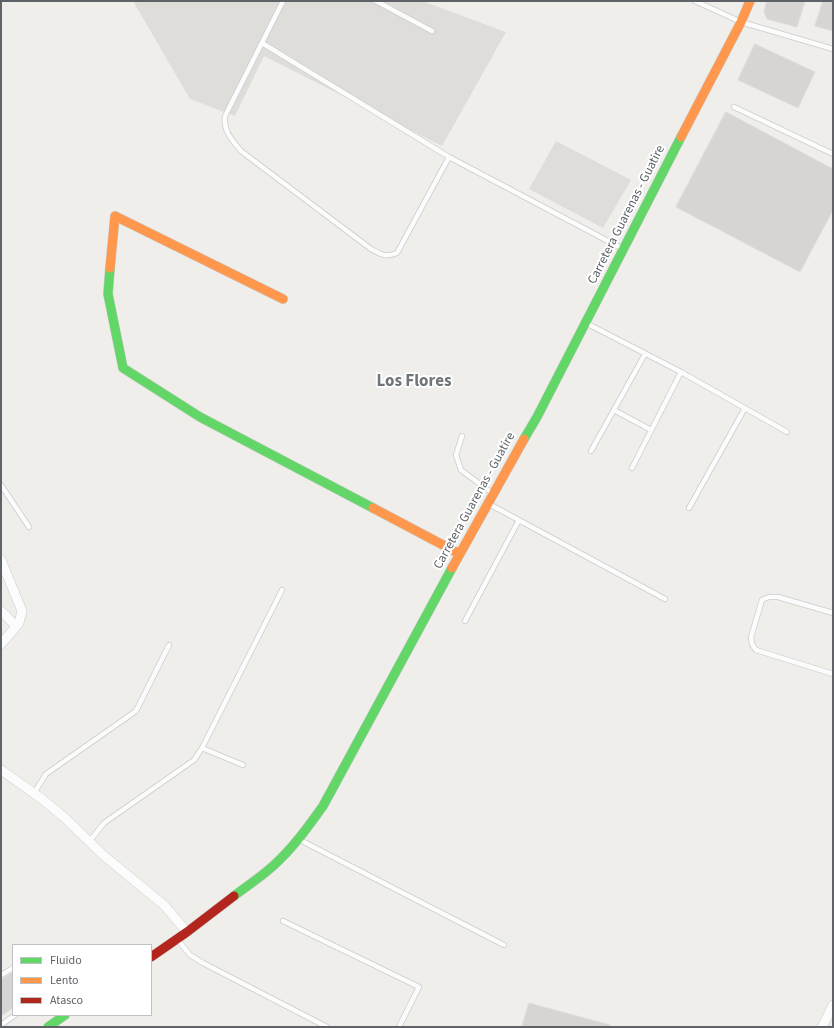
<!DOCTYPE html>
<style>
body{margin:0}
#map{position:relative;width:834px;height:1028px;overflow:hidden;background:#efeeea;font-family:"Source Sans 3",sans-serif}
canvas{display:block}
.frame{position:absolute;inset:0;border:2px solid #5f6368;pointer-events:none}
.legend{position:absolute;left:12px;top:944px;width:140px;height:72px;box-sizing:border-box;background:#fff;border:1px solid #bfc1c3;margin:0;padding:5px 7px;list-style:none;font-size:12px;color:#5f6368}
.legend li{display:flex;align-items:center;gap:8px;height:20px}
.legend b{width:20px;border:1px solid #bfc1c3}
</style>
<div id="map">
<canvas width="834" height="1028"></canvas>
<div class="frame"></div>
<ul class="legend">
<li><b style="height:5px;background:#63d668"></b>Fluido</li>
<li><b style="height:5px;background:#ff974d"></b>Lento</li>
<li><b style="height:5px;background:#b3261e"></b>Atasco</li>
</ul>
</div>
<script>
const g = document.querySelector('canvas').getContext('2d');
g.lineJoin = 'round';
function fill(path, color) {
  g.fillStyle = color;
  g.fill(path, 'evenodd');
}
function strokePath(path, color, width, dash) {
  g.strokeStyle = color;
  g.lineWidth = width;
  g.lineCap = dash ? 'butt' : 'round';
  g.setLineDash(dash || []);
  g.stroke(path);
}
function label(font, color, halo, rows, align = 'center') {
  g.font = font + ' "Source Sans 3",sans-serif';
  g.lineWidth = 4;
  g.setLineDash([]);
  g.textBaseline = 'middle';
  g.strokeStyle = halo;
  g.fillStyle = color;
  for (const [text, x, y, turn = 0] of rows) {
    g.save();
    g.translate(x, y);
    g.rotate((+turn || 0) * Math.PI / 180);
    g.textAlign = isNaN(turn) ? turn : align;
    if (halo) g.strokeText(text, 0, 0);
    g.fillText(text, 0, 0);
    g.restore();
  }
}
const industrial = new Path2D(`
 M133,1H422L506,32L442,146L264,56L235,116L190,99Z
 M556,141L631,180L603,228L529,189Z`);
const building = new Path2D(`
 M767,1H805L797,27L767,19L764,12Z
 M823,1H833V31L815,26Z
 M755,44L815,72L798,108L738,80Z
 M726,112L833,169V210L800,272L676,207Z
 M13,972V1008L1,1016V980Z
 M529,1003L610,1025L609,1027H522Z`);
const lane = new Path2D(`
 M283,1L225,116C223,131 232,140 241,151L371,249C381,254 385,258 397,253L449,157
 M376,1L432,31
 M695,1L741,22L833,49
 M262,43L449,157L623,249
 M734,107L833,154
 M586,323L681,372L787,432
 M614,410L651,430
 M462,436L456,455L461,470L492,493
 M591,451L645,354
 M632,468L681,372
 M1,485L29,527
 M489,504L665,599
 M689,508L745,408
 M833,613L778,597H769L762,600L751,637L752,644L756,650L833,674
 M465,621L519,520
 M202,748L243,765
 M34,793L46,774L136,711L169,645
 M300,840L504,945
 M89,842L104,823L194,760L202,748L282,590
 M283,921L419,987L399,1027
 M178,940L190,955L203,963L327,1027
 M1,975L13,968
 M1,1025L15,1015`);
const street = new Path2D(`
 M1,560L22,611L19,623L1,644
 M1,611L16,626
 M1,770L42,799L65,818L103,855L164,905L187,932
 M822,1027L833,1005`);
const fast = new Path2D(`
 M110,268L108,294L123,368L200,417L373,508
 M524,439L537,417L681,137
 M234,896C247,886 261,877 273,866C293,848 308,827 323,806L452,568
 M48,1027L65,1015`);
const slow = new Path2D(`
 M681,137L741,22L750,1
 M110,268L115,216L283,299
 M373,508L460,554
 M452,568L524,439`);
const jam = new Path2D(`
 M151,957L187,932L234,896`);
const streetNames = [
 ["Carretera Guarenas - Guatire",627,215,-63],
 ["Carretera Guarenas - Guatire",475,501,-61]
];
const districtNames = [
 ["Los Flores",414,382]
];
fill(industrial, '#dfddda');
fill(building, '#d6d5d3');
strokePath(building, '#deddd9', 1);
strokePath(lane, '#cbcccc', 6);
strokePath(street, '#cbcccc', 10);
strokePath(fast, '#cacacb', 10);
strokePath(slow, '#cacacb', 10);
strokePath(jam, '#cacacb', 10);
strokePath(lane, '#fdfcfc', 4.5);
strokePath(street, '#fdfcfc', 9);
strokePath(fast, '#63d668', 9);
strokePath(slow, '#ff974d', 9);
strokePath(jam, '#b3261e', 9);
label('13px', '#5f6368', '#fff', streetNames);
label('bold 17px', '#70757a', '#fff', districtNames);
</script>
